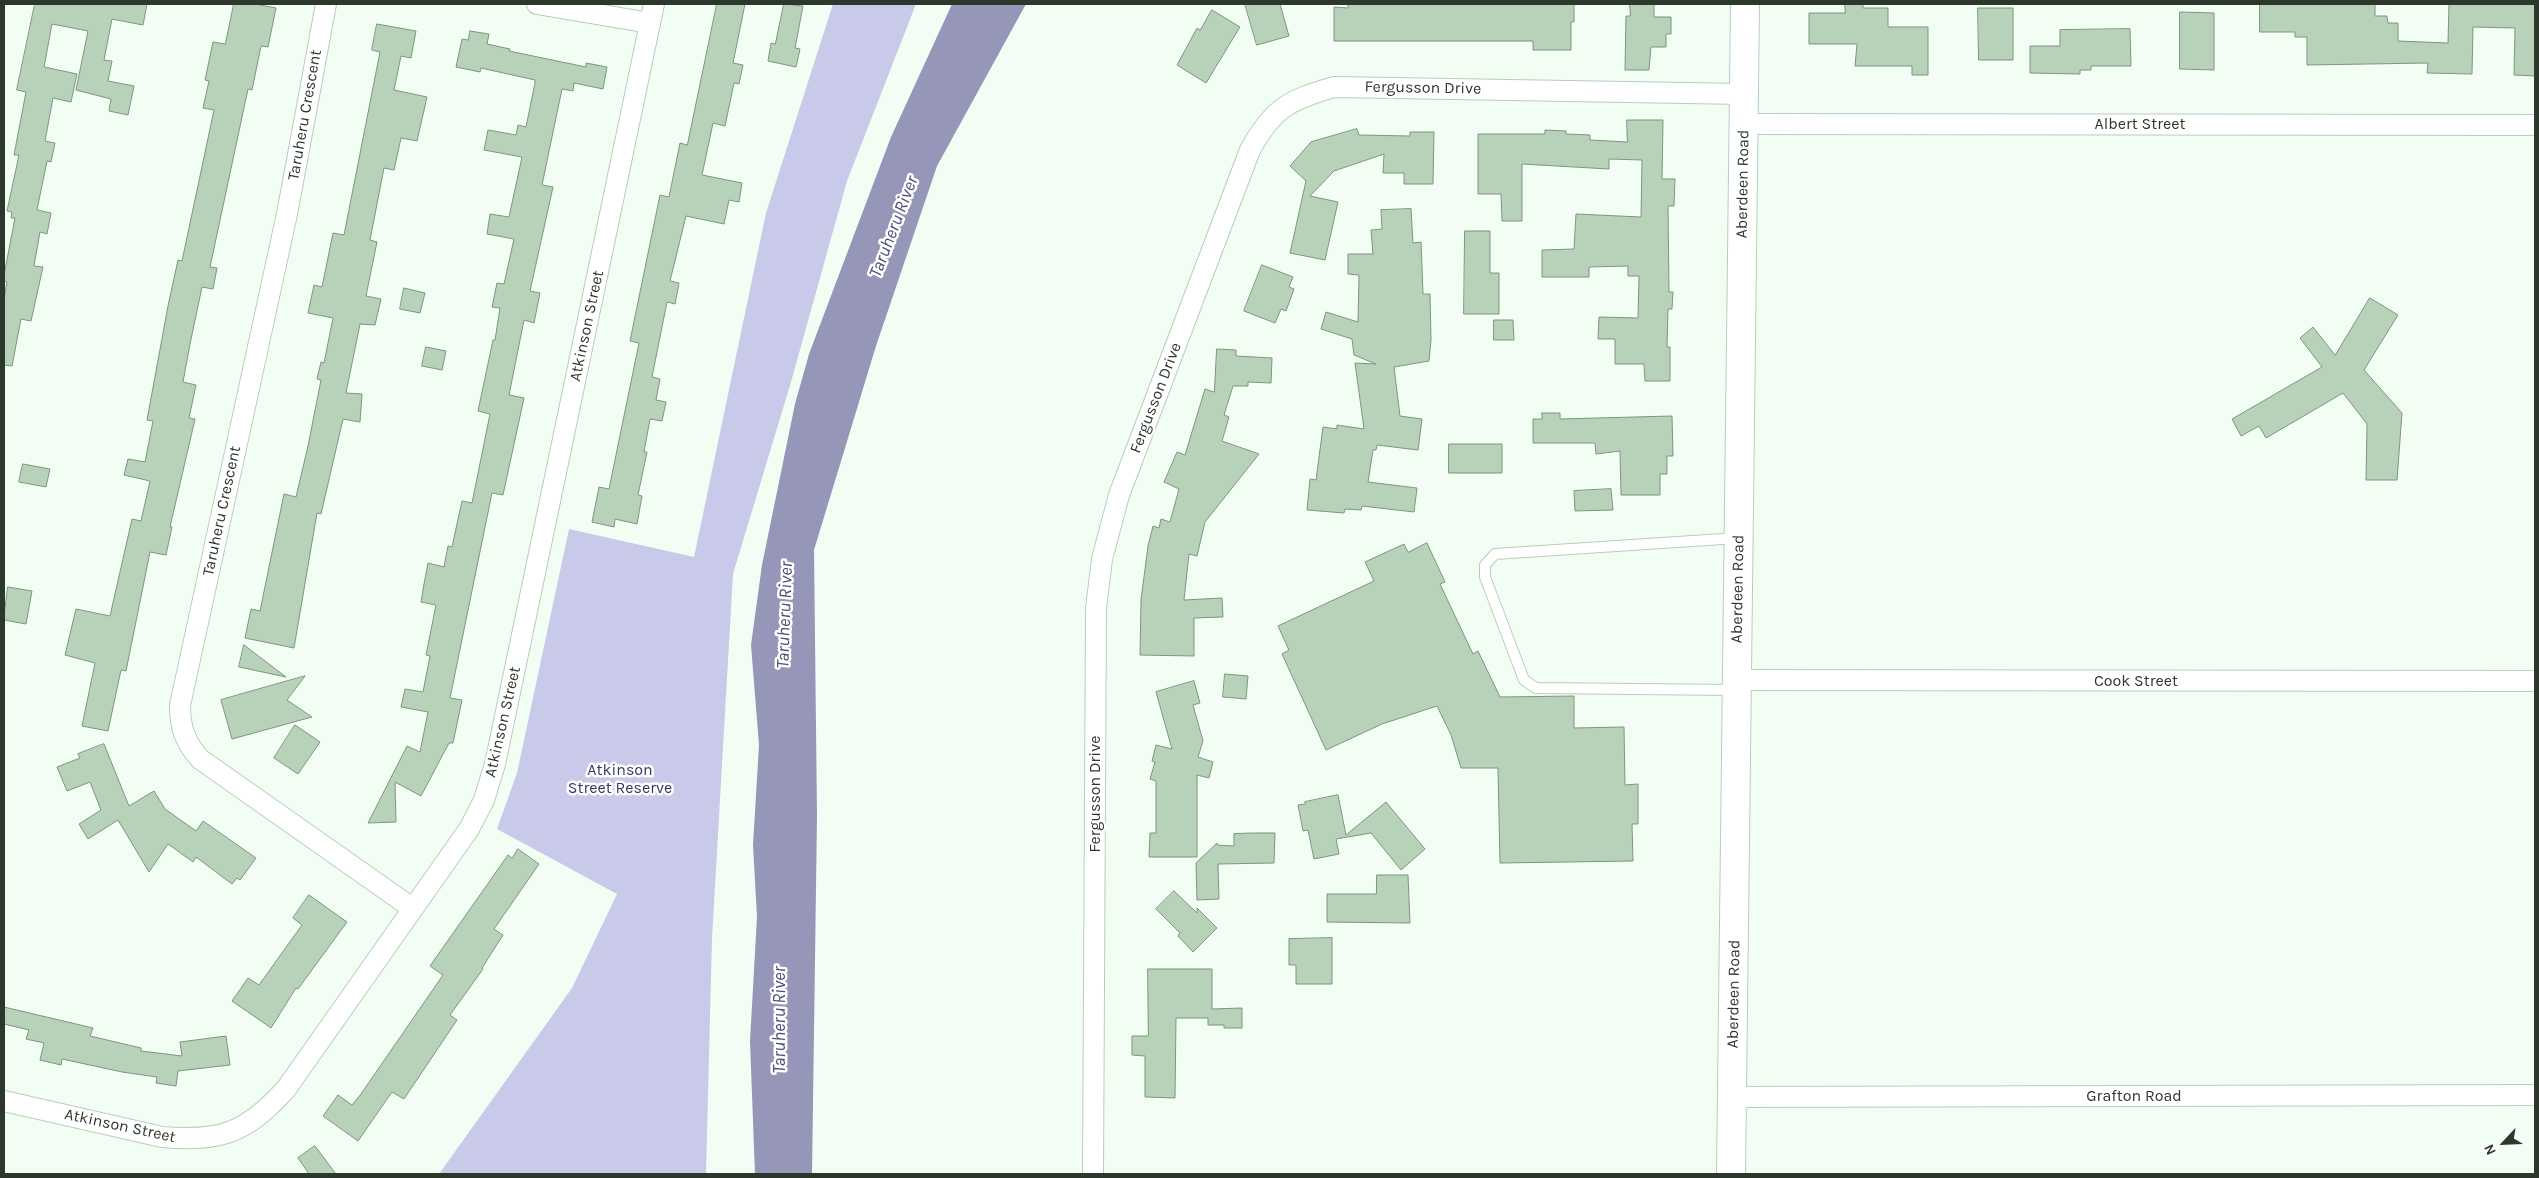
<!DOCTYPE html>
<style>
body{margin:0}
#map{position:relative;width:2539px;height:1178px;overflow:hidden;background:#f2fef3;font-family:Karla,sans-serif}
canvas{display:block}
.frame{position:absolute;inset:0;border:5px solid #2d382d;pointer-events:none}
.north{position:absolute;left:2479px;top:1118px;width:50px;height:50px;-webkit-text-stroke:4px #fff;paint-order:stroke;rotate:245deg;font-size:14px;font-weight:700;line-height:20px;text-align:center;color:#2d382d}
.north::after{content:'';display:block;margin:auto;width:18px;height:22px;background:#2d382d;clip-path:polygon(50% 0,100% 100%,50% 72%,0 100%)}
</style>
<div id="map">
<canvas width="2539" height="1178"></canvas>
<div class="frame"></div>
<div class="north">N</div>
</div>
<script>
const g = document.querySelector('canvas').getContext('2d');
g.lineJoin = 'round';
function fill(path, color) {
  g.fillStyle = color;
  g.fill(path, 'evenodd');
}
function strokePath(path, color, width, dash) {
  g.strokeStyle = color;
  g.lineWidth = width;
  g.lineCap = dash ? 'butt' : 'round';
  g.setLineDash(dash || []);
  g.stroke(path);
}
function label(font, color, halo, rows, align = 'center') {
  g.font = font + ' Karla,sans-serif';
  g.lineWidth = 5;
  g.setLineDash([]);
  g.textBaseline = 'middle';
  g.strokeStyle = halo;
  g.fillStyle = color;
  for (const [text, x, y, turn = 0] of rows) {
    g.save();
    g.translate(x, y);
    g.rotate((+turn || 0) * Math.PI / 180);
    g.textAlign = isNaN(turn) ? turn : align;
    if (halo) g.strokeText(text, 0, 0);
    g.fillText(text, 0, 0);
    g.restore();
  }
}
const green = new Path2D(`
 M833,4H916L847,181L791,382L733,574L712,938L706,1174H439L572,988L617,894L497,829L517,773L569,529L694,557L766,213Z`);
const water = new Path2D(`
 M952,4H1026L937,166L876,346L814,550L817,816L812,1174H755L750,1041L757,917L753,845L759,745L751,645L762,565L795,404L809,354L891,137Z`);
const building = new Path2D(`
 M35,4H147L143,25L112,19L104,60L112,61L108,81L134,86L128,115L109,111L111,99L76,90L88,31L52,24L44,67L77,74L71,102L53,98L45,141L55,143L51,162L47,161L37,210L51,213L47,234L40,232L34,266L43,267L31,321L21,319L12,366L4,365V299L7,282L4,281V275L15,218H11L12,212L7,211L19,155H14L26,92L17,90Z
 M234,4H255L276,8L268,47L261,46L252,90L248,89L210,267L217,268L213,289L202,287L190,344L183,382L196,385L189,418L195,419L170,527H172L166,555L150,552L126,671L121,670L108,731L82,726L95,663L65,655L76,609L110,616L132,519L141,521L150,481L124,475L128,459L145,462L153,421L147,420L168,306L178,260L182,261L214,110L203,108L209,81L205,80L213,42L225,44Z
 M717,4H745L733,63L743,65L739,84L734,83L725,126L713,123L702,175L742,183L739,202L729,200L724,224L686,216L670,281L679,283L675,304L667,302L652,377L660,379L656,400L666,402L662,421L650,419L644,452H647L638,495L642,496L637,524L615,519L614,527L592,522L599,487L609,489L639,343L630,341L660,195L669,197L680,143L687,145Z
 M784,4L803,6L795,48L800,49L796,67L768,61L771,43L775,44Z
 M1245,4H1280L1289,36L1257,45Z
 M1348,4H1574V22H1571V50H1533V41H1334V7L1348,8Z
 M1630,4H1654V17H1671V34H1666V47H1651L1649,70H1625L1626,16H1630Z
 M1845,4H1863V8H1888V27H1928V75H1912V66H1855L1857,44H1809V13H1845Z
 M2260,4H2375V16H2387L2388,23H2398V41L2448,43L2449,4H2535V76L2514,75L2515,28L2473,27L2472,74L2427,73L2428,63L2307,65V37H2295V32H2260Z
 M1978,8H2013V60H1979Z
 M1212,10L1240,27L1206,83L1177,65L1197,28L1200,30Z
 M2180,12L2214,13V70L2180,69Z
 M377,24L416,31L411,58L401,56L394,90L427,97L417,141L401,138L394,170L384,168L370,240L377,242L366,296L381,299L375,325L360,324L346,393L362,394L360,422L343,419L321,514L317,513L294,648L245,638L251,609L260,611L284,494L296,497L308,446L321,380L317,379L321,362L324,363L333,318L308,313L314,285L322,287L333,233L344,235L380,52L372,50Z
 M2130,29L2131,66H2091V70H2080V74L2030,73V46H2060V30Z
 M470,31L489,34L487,44L510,49L509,51L586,67V63L607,67L603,89L574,83L573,91L562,89L542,185L553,187L530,291L540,293L534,323L524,320L509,395L524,398L503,495L492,493L450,698L462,700L453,743H449L421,796L395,782L396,822L368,823L407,746L420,752L428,712L401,707L405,689L423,692L430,656L426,655L436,605L421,602L424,584L428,563L444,567L448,546L452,547L462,501L472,503L490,414L478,411L493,340H495L500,308L492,307L497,283L504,284L514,239L487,234L490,214L509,217L522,157L484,150L488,130L516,135L518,125L526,127L535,83V80L481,68L480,72L456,67L462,39L468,40Z
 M1627,120H1663L1662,179H1675L1674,206H1668L1669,292H1673L1672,309H1668L1667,347H1670V381H1645L1644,364H1615V339H1598L1599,317L1638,318L1639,276H1628V266L1589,267V277H1542V250L1574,249L1576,214L1641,217L1642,160L1609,159V169L1522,164V221H1502L1501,194H1478V134H1545V130L1566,131V134L1590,135V140L1627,142Z
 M1357,129L1359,135L1410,136V132H1434L1433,184H1404V173H1383L1384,154L1334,171L1310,196L1338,202L1325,260L1290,253L1306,181L1290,166L1311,142Z
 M1411,209L1413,243L1421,242L1423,294H1430L1431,340L1429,361L1394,367L1400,416L1422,419L1418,450L1377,445L1376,450H1373L1368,482L1417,488L1414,512L1362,506L1361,510L1345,509L1344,513L1307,510L1310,479L1316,480L1323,427L1337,429V425L1364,429L1355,363L1376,364L1354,355L1352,339L1321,329L1326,312L1358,322L1359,275L1348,274V254H1373L1371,230L1382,229L1381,210Z
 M1465,231H1490V273H1499V314H1464Z
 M1262,265L1293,277L1289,287L1294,289L1286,311L1281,309L1275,323L1244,311Z
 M404,288L425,293L420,313L400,309Z
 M2370,298L2398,315L2364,370L2402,413L2397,480H2366L2367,424L2343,393L2266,438L2259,426L2241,436L2232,419L2322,367L2300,338L2313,327L2335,355Z
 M1494,320H1513L1514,340H1494Z
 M426,347L446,351L442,370L422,366Z
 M1217,349L1236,350V356L1272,358L1271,383L1248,382V386H1233L1224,415L1229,417L1222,441L1259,454L1205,522L1197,556L1189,554L1184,600L1222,598L1223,617L1194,618V656L1140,655L1141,600L1148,546L1153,526L1159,528L1161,519L1170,522L1179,489L1164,482L1177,452L1185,455L1205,389L1214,392Z
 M1542,413H1560V419L1672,416L1673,456H1667V474H1660V495H1621L1620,451L1596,454L1595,443H1533V419H1542Z
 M1449,444H1502V473H1449Z
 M23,464L50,469L46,487L19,482Z
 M1611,489L1613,510L1575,511L1574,491Z
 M1427,543L1445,582L1440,584L1473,654L1478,651L1500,697L1574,696V728L1624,727L1625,785L1638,784V824H1632L1633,861L1500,863L1498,768H1461L1451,735L1437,706L1382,724L1326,750L1282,654L1289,650L1278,626L1374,581L1365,562L1404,544L1408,552Z
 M8,587L32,591L26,624L4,620Z
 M244,645L286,677L239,667Z
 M1225,674L1248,676L1246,699L1223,697Z
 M305,676L287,700L312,717L232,739L221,700Z
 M1194,681L1200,703L1193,705L1203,741L1198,757L1213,762L1209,778L1197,775V857H1149L1150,833H1156V781L1150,779L1155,762L1152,761L1156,745L1172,749L1156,692Z
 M295,725L320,742L298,774L274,758Z
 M104,744L129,806L154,791L165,809L196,831L203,821L256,858L240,880L237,878L232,884L196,857L193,862L168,844L149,872L118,820L88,839L79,824L101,810L90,782L67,791L57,767L80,758L78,754Z
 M1338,795L1346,835L1386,802L1425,849L1401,870L1371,833L1336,839L1339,854L1314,859L1308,830L1303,831L1298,805L1305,804V802Z
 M1252,833H1275L1274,863L1218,864L1219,899L1197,900L1196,863L1217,843V845L1234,846V834Z
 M518,849L539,864L494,929L503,935L482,968L483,969L450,1015L457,1020L404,1099L392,1092L358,1141L323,1116L338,1095L352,1105L361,1094L443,975L430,966L508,855L512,858Z
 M1377,875H1408L1410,923L1327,922V894H1376Z
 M1174,891L1197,913V908L1217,928L1193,952L1178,936L1180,933L1156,909Z
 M309,895L347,922L298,989L296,988L271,1028L232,1001L248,978L259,985L302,925L293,918Z
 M1332,938V984H1296V965H1289V939Z
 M1148,969H1212V1009L1242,1008V1028H1224V1025H1208V1018H1176L1175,1098L1145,1097V1056L1132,1055V1036H1148Z
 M4,1007L93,1028L90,1036L141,1048V1051L182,1056L180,1042L226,1036L230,1065L178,1071L176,1086L156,1083L157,1077L122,1072L62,1059L61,1065L40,1060L44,1043L26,1039L29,1030L4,1024Z
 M315,1146L336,1174H309L298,1158Z`);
const lane = new Path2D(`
 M1736,690L1536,688L1524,680L1485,577V565L1495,554L1738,538`);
const street = new Path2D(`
 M326,4L287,214L180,705C180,728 185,742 200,759L412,908
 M537,4L650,23
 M1744,124L2535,125
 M1737,680L2535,681
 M1732,1097L2535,1095
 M4,1101L162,1137C221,1142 246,1133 286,1089L469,829L484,800L495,764L654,4
 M1093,1174L1096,608L1102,559L1119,495L1250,150C1273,108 1289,100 1334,87L1744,94`);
const secondary = new Path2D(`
 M1731,1174L1745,4`);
const streetNames = [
 ["Fergusson Drive",1423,88,1],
 ["Taruheru Crescent",305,115,-80],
 ["Albert Street",2140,124],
 ["Aberdeen Road",1743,184,-89],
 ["Atkinson Street",587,326,-78],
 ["Fergusson Drive",1156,398,-69],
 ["Taruheru Crescent",222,511,-78],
 ["Aberdeen Road",1738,589,-89],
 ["Cook Street",2136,681],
 ["Atkinson Street",503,722,-77],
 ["Fergusson Drive",1095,794,-90],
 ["Aberdeen Road",1734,994,-89],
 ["Grafton Road",2134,1096],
 ["Atkinson Street",120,1126,12]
];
const parkNames = [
 ["Atkinson",620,770],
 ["Street Reserve",620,788]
];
const waterNames = [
 ["Taruheru River",894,227,-69],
 ["Taruheru River",785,615,-88],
 ["Taruheru River",780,1020,-90]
];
fill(green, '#c9caea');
fill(water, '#9596b8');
fill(building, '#b7d2b8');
strokePath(building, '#7c967e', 1);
strokePath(lane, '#b5d0b6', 12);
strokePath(street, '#b5d0b6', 22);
strokePath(secondary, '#b5d0b6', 30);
strokePath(lane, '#fff', 10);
strokePath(street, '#fff', 20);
strokePath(secondary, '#fff', 28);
label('16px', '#2d382d', '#fff', streetNames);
label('16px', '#383565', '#fff', parkNames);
label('italic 18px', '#4c4b7c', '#fff', waterNames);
</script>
